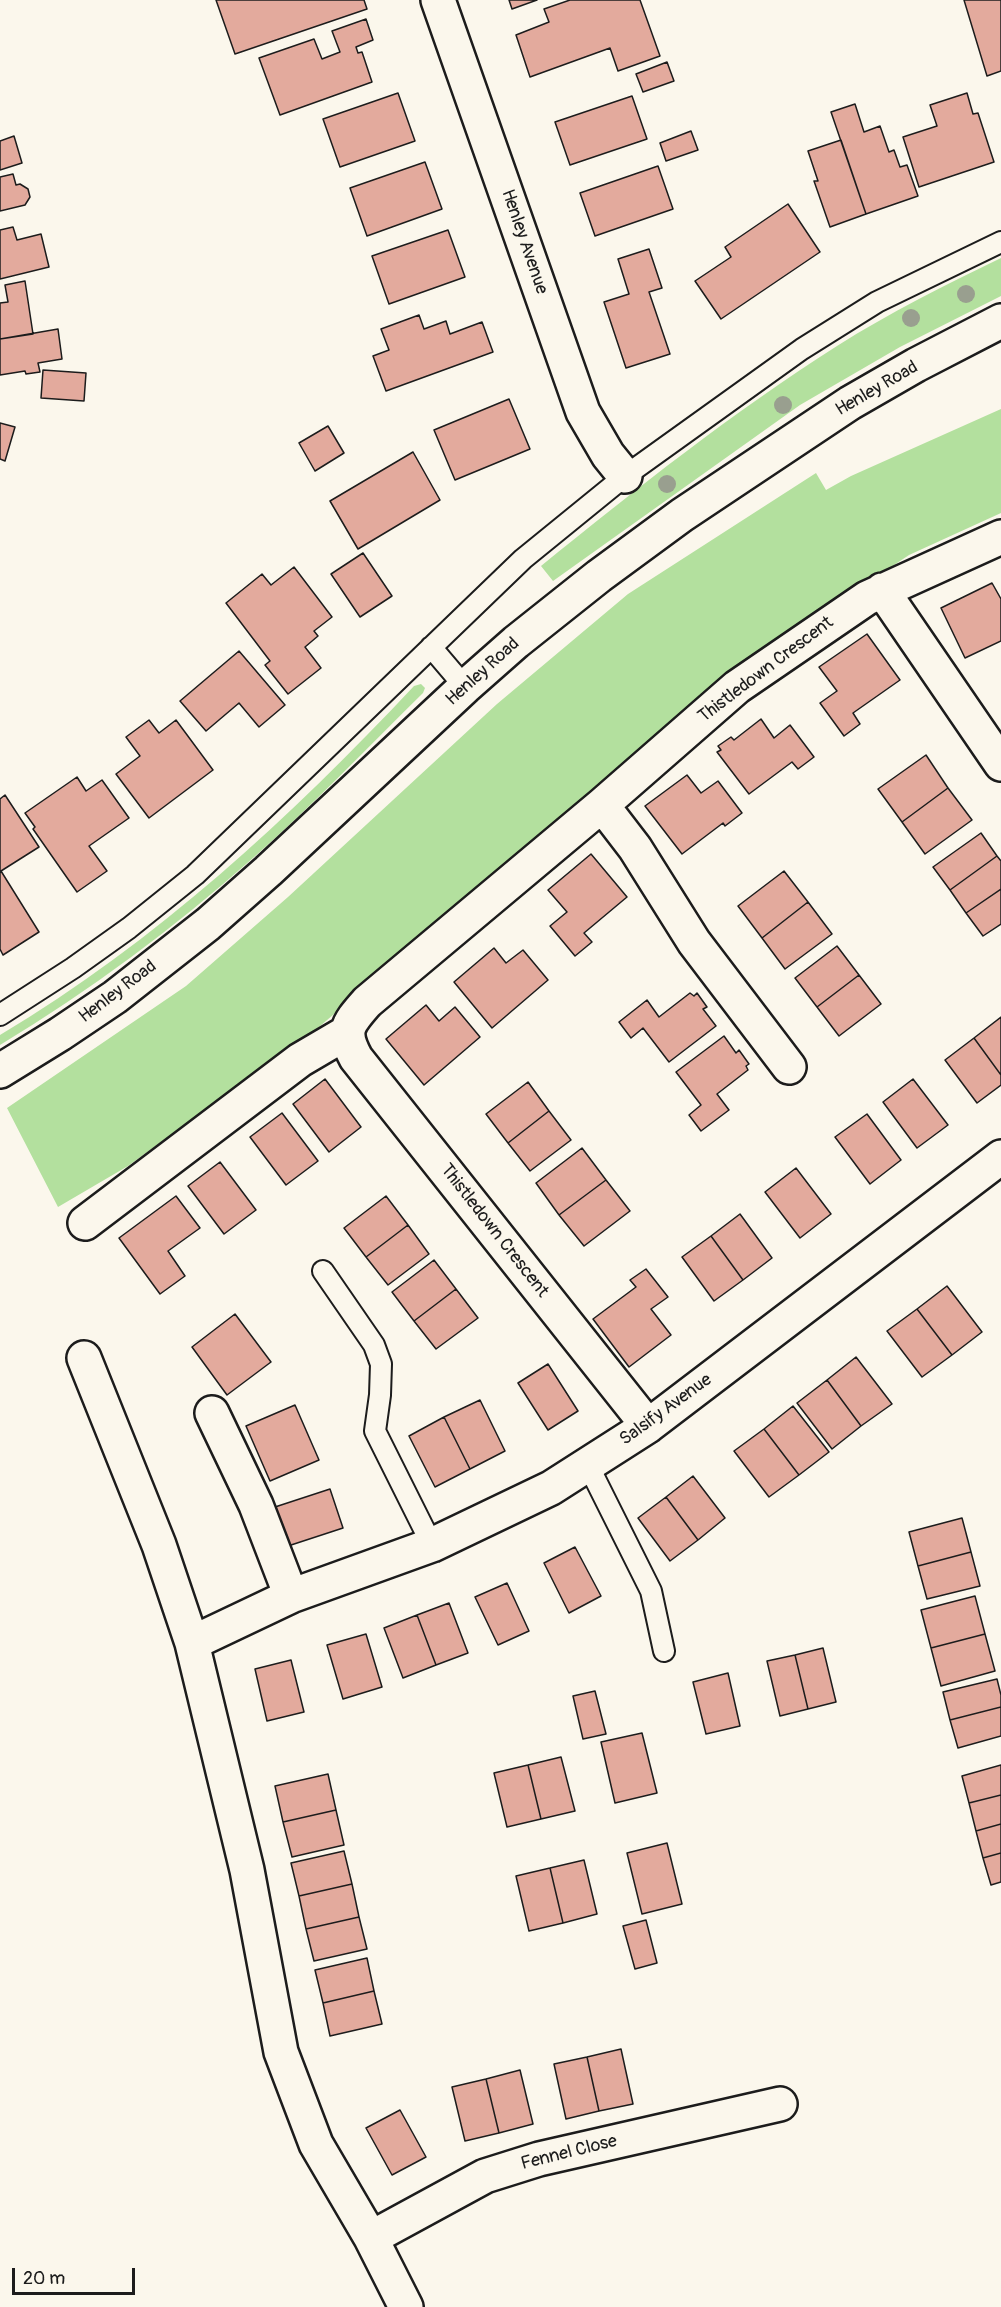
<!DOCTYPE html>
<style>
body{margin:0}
#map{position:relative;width:1001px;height:2307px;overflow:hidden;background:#fbf7ec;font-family:Pangolin,sans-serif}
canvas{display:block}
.scale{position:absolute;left:12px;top:2268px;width:123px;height:27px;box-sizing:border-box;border:3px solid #1c1c1c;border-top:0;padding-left:8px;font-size:18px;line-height:21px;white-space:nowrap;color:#1c1c1c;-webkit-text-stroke:4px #fbf7ec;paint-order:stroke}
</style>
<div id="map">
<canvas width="1001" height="2307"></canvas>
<div class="scale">20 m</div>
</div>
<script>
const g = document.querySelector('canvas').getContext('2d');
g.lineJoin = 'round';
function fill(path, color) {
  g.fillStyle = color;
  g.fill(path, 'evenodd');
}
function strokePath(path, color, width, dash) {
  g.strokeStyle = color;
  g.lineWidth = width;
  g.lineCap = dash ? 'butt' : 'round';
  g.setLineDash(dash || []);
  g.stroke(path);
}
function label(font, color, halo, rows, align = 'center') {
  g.font = font + ' Pangolin,sans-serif';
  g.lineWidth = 4.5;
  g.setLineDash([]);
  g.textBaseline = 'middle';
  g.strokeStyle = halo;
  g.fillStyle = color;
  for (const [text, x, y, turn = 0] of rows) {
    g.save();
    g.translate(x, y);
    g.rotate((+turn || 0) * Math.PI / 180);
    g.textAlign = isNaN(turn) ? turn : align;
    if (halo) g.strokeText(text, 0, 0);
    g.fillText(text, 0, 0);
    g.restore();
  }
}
const green = new Path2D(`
 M1001,258V296L900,347L800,405L553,581L541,566C636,489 733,412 837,346C889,313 945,285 1001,258Z
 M1001,409V513L909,555L773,646L610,776L319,1027L128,1166L58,1207L7,1108L186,986L288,897L497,704L628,594L816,473L826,490L851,476Z
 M421,684L425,688L423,693C367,748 312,806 253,858C174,928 90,991 0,1045V1035C156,942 290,818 414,686Z`);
const building = new Path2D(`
 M216,0H364L367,9L235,54Z
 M509,0H537L512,9Z
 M570,0H640L660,56L618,71L610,48L530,77L516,35L549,22L544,9Z
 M964,0H1001V71L987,76Z
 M366,19L373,40L356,47L358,53L362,52L372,82L280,115L259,58L314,39L322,59L340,52L332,31Z
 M667,62L674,81L643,92L636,74Z
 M398,93L415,141L340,167L323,119Z
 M967,93L973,114L978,113L994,162L919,187L903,137L937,126L930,105Z
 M632,96L647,139L570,165L555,122Z
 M855,104L864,132L880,126L889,152L894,150L900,167L907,165L918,196L866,214L831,112Z
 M691,131L698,150L666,161L660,143Z
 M14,136L22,163L0,170V141Z
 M841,140L866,214L830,227L814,181H818L808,151Z
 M425,162L442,209L367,236L350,188Z
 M658,166L673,209L595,236L580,193Z
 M13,174L16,185L20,184L28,189L30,197L25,205L0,211V177Z
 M788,204L820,252L721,319L695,281L731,257L725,247Z
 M13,227L17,240L41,234L49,267L0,279V230Z
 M448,230L465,277L389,304L372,256Z
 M649,249L662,288L649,292L670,354L626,368L604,302L629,294L618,259Z
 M25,281L33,334L0,339V303L8,302L5,285Z
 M419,315L424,329L446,321L450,334L482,322L493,352L386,391L373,356L389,350L381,329Z
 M58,329L62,359L38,363L40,372L26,374L25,371L0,375V339Z
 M43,370L86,373L84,401L41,398Z
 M509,399L530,449L455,480L434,430Z
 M0,423L15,427L5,461L0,459Z
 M328,426L344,453L315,471L299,443Z
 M413,452L440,500L358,549L330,501Z
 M363,553L392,596L360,617L331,574Z
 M294,567L332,617L314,631L318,636L305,647L321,668L288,694L265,665L270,661L226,603L262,574L271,585Z
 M992,583L1001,599V641L965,658L941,608Z
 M867,634L900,680L853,713L860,724L844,736L820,703L837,691L819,667Z
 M239,651L285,705L259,727L239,703L206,731L180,701Z
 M761,719L774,738L790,725L814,757L798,769L792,762L749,794L717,752L721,750L718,746L731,737L734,740Z
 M149,720L159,733L176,720L213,770L149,818L116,774L140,756L126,737Z
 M926,755L948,788L902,822L878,789Z
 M687,775L701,793L718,781L742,813L725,826L723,823L682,854L645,806Z
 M77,777L86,791L102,780L129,818L89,846L107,871L77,892L33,829L35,827L25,813Z
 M948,788L972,820L925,854L902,822Z
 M5,795L39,847L1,871L39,932L3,955L0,949V799Z
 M981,833L997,856L950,890L933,867Z
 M591,854L627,897L584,933L592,942L575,956L550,926L567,912L548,890Z
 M997,856L1001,861V889L966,913L950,890Z
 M784,871L808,902L762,938L738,906Z
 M1001,889V924L983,936L966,913Z
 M808,902L832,934L785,969L762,938Z
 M837,946L859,975L817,1007L795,978Z
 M494,948L506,963L523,950L548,980L492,1028L454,982Z
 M859,975L881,1004L839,1036L817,1007Z
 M690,993L694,996L697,993L707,1007L703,1009L716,1026L669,1062L643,1028L631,1038L619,1022L647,1000L659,1017Z
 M426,1005L439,1021L455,1007L480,1037L424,1085L386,1039Z
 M1001,1017V1075L974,1038Z
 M724,1036L736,1053L739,1050L749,1064L746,1066L748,1070L717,1094L729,1110L701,1131L689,1115L701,1105L676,1072Z
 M974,1038L1001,1075V1085L977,1103L945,1060Z
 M325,1079L361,1127L329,1152L293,1104Z
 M913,1079L948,1125L917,1148L883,1102Z
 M528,1082L549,1111L508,1143L486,1114Z
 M549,1111L571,1140L530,1171L508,1143Z
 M282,1113L318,1161L286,1185L250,1137Z
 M867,1114L901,1160L870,1184L835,1137Z
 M582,1148L606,1180L559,1215L536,1183Z
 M220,1162L256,1210L224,1234L188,1186Z
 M796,1168L831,1214L800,1238L765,1192Z
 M606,1180L630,1211L584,1246L559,1215Z
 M176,1196L200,1228L168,1251L185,1276L160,1294L119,1238Z
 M386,1196L408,1225L366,1257L344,1228Z
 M740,1214L772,1258L743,1280L711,1236Z
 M408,1225L429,1254L388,1285L366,1257Z
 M711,1236L743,1280L714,1301L682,1257Z
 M434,1260L456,1289L414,1321L392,1292Z
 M646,1269L668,1297L651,1309L671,1335L629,1367L593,1319L636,1287L630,1280Z
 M947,1286L982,1332L952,1355L917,1309Z
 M456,1289L478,1318L436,1349L414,1321Z
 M917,1309L952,1355L922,1377L887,1331Z
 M235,1314L271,1362L227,1395L192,1347Z
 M856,1357L892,1404L861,1426L827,1380Z
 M548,1364L578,1411L548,1430L518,1383Z
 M827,1380L861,1426L832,1449L797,1403Z
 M480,1400L505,1451L470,1469L444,1417Z
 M295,1405L319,1460L270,1481L246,1426Z
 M793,1406L829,1452L799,1475L764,1429Z
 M444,1417L470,1469L435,1487L409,1436Z
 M764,1429L799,1475L769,1497L734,1451Z
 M693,1476L725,1518L698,1540L666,1497Z
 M330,1489L343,1528L288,1546L275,1507Z
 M666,1497L698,1540L670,1561L638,1518Z
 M962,1518L971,1552L918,1566L909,1532Z
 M575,1547L601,1596L569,1613L544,1563Z
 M971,1552L980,1586L927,1599L918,1566Z
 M507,1583L529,1631L498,1645L475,1597Z
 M975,1596L985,1634L931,1648L921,1610Z
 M449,1603L468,1653L436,1665L417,1615Z
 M417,1615L436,1665L403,1678L384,1628Z
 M366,1634L382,1687L343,1699L327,1645Z
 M985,1634L995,1671L941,1686L931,1648Z
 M823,1648L836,1702L808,1709L795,1655Z
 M795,1655L808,1709L780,1716L767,1661Z
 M291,1660L304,1712L267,1721L255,1669Z
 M728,1673L740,1726L706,1734L693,1682Z
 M997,1679L1001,1695V1707L950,1720L943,1692Z
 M595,1691L606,1734L583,1739L573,1696Z
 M1001,1707V1736L958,1748L950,1720Z
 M642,1733L657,1793L615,1803L601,1742Z
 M561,1757L575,1811L541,1819L528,1765Z
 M528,1765L541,1819L507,1827L494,1773Z
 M1001,1765V1795L969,1803L962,1776Z
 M328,1774L336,1810L283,1822L275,1786Z
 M1001,1795V1824L976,1831L969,1803Z
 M336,1810L344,1845L292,1857L283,1822Z
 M1001,1824V1853L983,1858L976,1831Z
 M667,1843L682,1904L642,1914L627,1853Z
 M344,1851L352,1884L299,1896L291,1863Z
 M1001,1853V1882L991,1885L983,1858Z
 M584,1860L597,1914L563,1923L550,1868Z
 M550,1868L563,1923L529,1931L516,1876Z
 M352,1884L359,1917L306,1929L299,1896Z
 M359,1917L367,1949L314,1961L306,1929Z
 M646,1920L657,1963L635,1969L623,1926Z
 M367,1958L374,1991L323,2003L315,1970Z
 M374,1991L382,2024L330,2036L323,2003Z
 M621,2049L633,2104L599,2111L587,2057Z
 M587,2057L599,2111L566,2119L554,2064Z
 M520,2070L533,2124L499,2133L486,2079Z
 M486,2079L499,2133L465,2141L452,2087Z
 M400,2110L426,2157L392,2175L366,2128Z`);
const lane = new Path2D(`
 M431,647L465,687
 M0,1015L73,968L129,928L195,875L523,559L625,476L802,349L877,302L1001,242
 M323,1271L374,1345L381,1364L380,1395L375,1431L432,1545
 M588,1465L651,1591L664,1651`);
const street = new Path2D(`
 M438,0L583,412L608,455L625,476
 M882,590L1001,764
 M602,805L635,848L694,942L789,1067
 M85,1223L300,1060L346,1033
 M84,1358L159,1545L192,1643L247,1870L281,2052L316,2144L371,2238L406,2307
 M212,1413L256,1505L291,1596
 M648,1426L356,1058C341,1030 348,1024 367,1002L602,805L737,687L867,598L1001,537
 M192,1643L291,1596L432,1545L551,1488L648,1426L1001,1157
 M371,2238L485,2176L539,2159L780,2104`);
const secondary = new Path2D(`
 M0,1071L60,1034L115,997L208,924L268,871L465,687L516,642L599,576L682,515L850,403L916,365L1001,321`);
const trees = [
 [966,294],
 [911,318],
 [783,405],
 [667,484]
];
const streetNames = [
 ["Henley Avenue",524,242,71],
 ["Henley Road",877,389,-30],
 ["Thistledown Crescent",766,670,-37],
 ["Henley Road",483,672,-42],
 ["Henley Road",118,992,-37],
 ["Thistledown Crescent",494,1231,52],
 ["Salsify Avenue",666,1410,-36],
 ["Fennel Close",569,2153,-14]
];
fill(green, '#b3e09e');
fill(building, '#e3aa9d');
strokePath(building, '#1c1c1c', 1.5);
strokePath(lane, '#1c1c1c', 24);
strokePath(street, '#1c1c1c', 38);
strokePath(secondary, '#1c1c1c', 38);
strokePath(lane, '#fbf7ec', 20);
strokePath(street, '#fbf7ec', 33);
strokePath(secondary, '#fbf7ec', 33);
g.fillStyle = '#999f8f';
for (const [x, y] of trees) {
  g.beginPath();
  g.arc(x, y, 9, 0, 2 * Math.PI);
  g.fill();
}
label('18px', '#1c1c1c', '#fbf7ec', streetNames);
</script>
